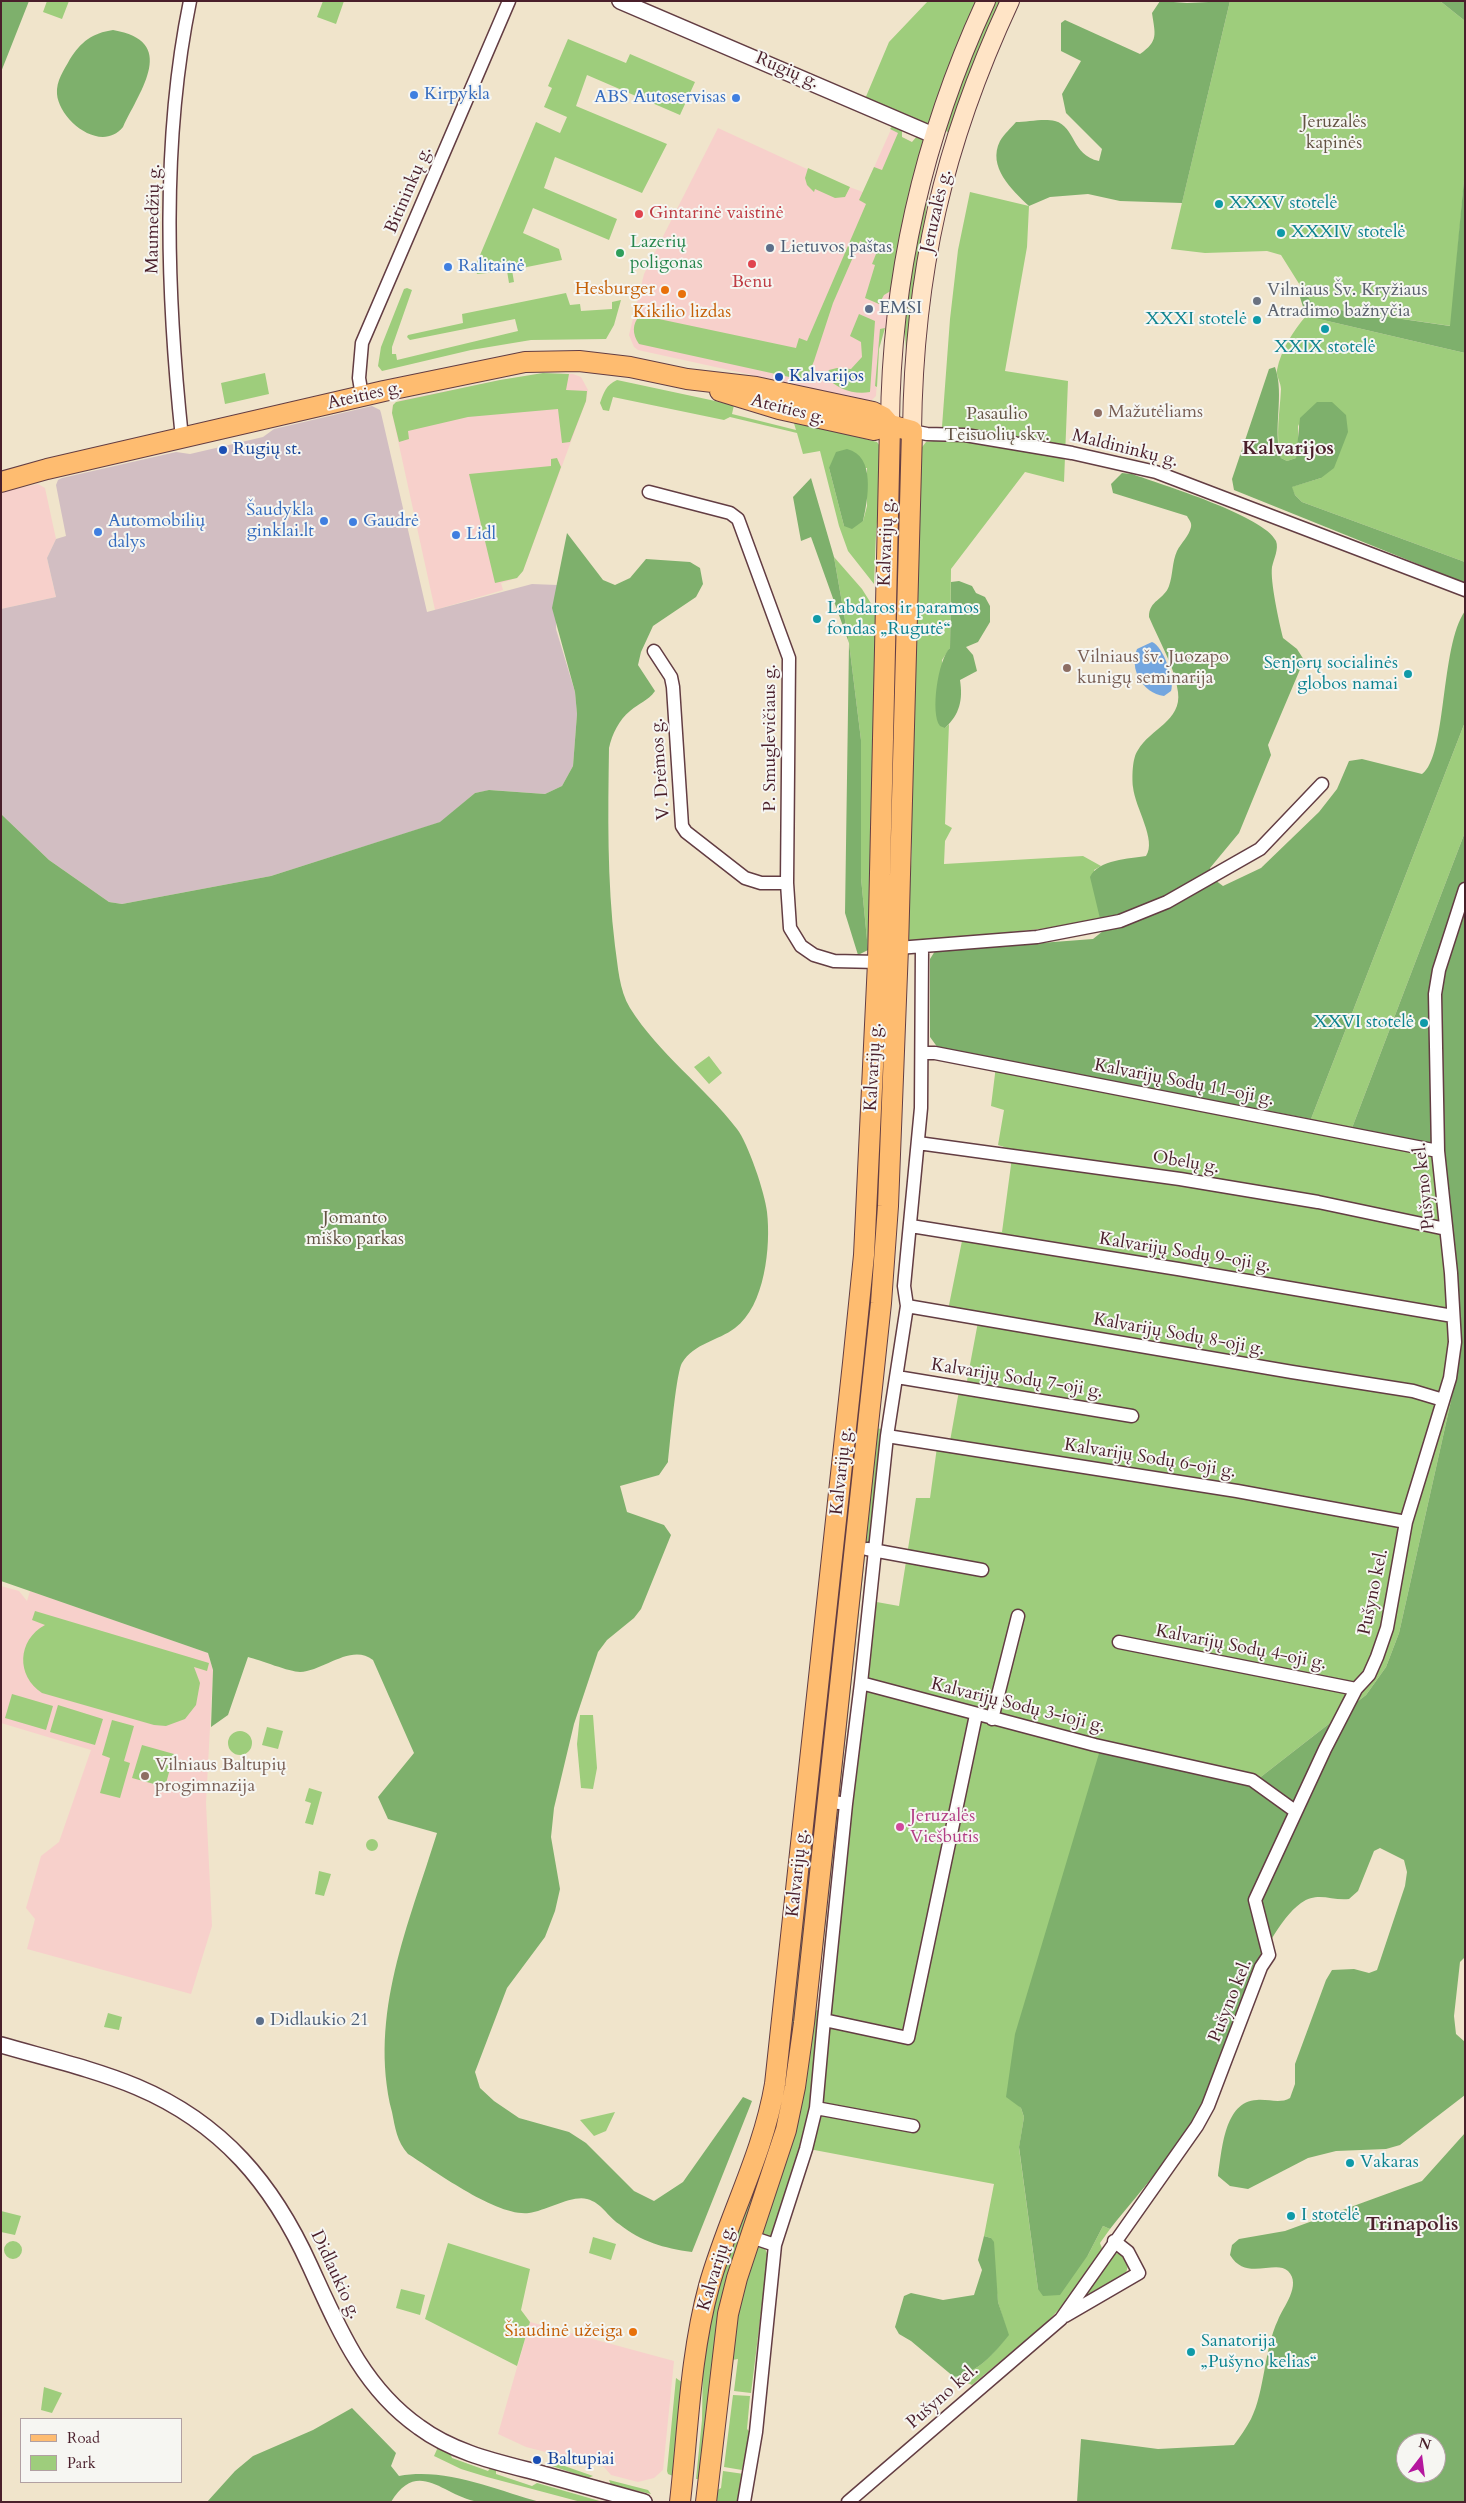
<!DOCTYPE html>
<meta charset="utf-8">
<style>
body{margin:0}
#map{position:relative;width:1466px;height:2503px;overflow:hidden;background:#f0e4cb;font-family:Cardo,serif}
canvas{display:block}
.frame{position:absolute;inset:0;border:2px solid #4a1f2b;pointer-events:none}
.legend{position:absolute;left:20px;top:2418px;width:162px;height:65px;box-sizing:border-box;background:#f6f6f2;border:1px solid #b1a0a2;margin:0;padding:6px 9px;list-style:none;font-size:15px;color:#4a1f2b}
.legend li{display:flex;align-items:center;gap:10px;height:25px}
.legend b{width:25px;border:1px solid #b1a0a2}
.north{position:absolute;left:1396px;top:2433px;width:50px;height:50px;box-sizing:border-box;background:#f6f6f2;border:1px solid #b1a0a2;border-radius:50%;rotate:15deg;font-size:14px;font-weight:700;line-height:20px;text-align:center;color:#4a1f2b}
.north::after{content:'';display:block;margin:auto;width:18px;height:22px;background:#b5179e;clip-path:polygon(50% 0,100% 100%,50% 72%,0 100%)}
</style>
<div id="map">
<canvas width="1466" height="2503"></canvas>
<div class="frame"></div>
<ul class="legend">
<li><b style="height:6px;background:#febc70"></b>Road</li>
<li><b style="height:14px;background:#9ecd7c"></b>Park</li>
</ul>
<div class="north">N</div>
</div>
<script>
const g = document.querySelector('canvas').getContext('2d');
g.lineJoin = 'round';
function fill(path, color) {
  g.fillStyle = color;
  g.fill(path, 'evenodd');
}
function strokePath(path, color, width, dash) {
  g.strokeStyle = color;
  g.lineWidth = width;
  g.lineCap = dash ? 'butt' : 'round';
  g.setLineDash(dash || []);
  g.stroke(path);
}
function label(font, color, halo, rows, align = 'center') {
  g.font = font + ' Cardo,serif';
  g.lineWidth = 4;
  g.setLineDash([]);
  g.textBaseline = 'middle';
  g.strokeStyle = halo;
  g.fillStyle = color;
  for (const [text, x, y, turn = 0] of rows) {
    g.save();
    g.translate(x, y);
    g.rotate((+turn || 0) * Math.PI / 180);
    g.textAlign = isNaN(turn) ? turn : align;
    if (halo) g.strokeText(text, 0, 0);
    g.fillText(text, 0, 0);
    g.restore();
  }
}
const built = new Path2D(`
 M893,125L902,131V137L912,142L917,136L892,300L879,349L876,396L872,400L865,403L802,386L638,350L634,347L629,335L644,274L718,128L833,181L863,192Z
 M543,373L573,374L581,377L588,390L586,401L523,571L517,578L501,583L503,590L435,610L392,413L393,405L401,400L500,380Z
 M38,484L45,488L56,539L47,558L56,597L1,609V492Z
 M1,1586L19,1591L27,1601L30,1591L208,1653L213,1670L206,1803L212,1926L191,1994L27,1949L35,1919L26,1908L41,1856L59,1842L91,1750L1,1723Z
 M530,2322L674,2361L663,2470L654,2478L638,2482L611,2475L604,2467L526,2447L498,2434Z`);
const industrial = new Path2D(`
 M372,406L380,410L381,413L427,612L532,584L557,585L556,629L575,692L577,714L573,766L562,786L545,794L490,790L475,793L441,822L271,876L122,904L109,902L49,860L1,814V609L56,597L47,558L56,539L66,536L56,485L58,480L62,478L176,452L190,454L263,437L274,429Z`);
const green = new Path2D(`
 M47,1H69L62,19L43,12Z
 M323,1H344L336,24L317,17Z
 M928,1H980L931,121L926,124L865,99L889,42Z
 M994,1H1003L951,131L947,132L943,126Z
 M1230,1H1440L1465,21V169L1451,326L1313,306L1281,255L1267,251L1205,253L1171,249Z
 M568,39L626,63L630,54L695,82L680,115L587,75L576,106L667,144L642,193L555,157L544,188L617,219L609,240L533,208L523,233L559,249L562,260L512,270L514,282L509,283L507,271L477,274L475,267L536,122L560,133L567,117L544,107L552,88L548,86Z
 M893,125L902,127V137L912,142L918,135L924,137L925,141L894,289L884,295L879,304L865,298L875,265L872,264L878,249L860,241L833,303L814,361L807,378L803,380L639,344C632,334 632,324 640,315L796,348L799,338L807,341L866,204L859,200L874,167L882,170L898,133L890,129Z
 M808,168L850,187L845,197L835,198L815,189L814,192L807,185L805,178Z
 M929,183L907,399H904L906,352L904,316L909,266Z
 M970,192L1029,206L1027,247L1005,371L1068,381L1064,482L1025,472L951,569L950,648L942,660L945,728L949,724L945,824L952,828L945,841L944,864L1083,856L1101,866L1094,870L1103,931L1098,923L914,942L903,938C910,892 916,845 907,799L919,451L926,442L941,440L950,319L958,250Z
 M407,288L412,290L392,347V354H396L397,360L518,331L515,319L410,340L407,337L408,335L463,323L462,314L566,293L570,305L580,304L581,311L612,309V302L621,300L614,325L606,339L531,340L471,350L382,371L378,366L381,347L404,289Z
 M859,314L875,321L870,392C854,395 836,389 826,376L829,370L837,368L851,369L862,357L861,342L850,336Z
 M1306,316L1465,353V562L1302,502L1295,495L1291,487L1321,478L1298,424V444L1296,458L1287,461L1281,458C1275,435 1280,412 1281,389C1281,383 1276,376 1277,370C1281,350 1293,331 1306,316Z
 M885,328L879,349L877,387L875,386L880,329Z
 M265,373L269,394L225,404L221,383Z
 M543,373L569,374L566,390L587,391L586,401L570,442L562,443L558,409L468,417L408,431L409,439L399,442L392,413L393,405L396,402L500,380Z
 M617,380L734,405L732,414L796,430L793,420L877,442C892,459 878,501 877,522C875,543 875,564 874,584L848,551L839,526L820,451L803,454L797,433L730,417L724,420L613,397L609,411L603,410L600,403C604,392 606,385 617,380ZM829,468H867V506L863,521L844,526Z
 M557,458L561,467L523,571L517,578L495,583L469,474L551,466V459Z
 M834,557L862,589L877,613L868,950L861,878V740L849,643Z
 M1465,722V832L1352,1128L1440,1145L1457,1302V1374L1399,1633L1386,1667L1366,1695L1253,1783L1015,2102L1021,2108L1024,2117L1019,2148L1038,2289L1088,2255L1103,2226L1110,2229L1100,2243L1103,2251L1067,2301L1044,2325L972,2385L954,2377C977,2373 994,2354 1008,2335L998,2302L991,2238L984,2236L994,2184L809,2149L871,1601L899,1606L916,1498H930L938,1440L950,1441L960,1385L966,1386L978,1322L947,1315L964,1231L1002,1232L1013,1150L998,1145L1004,1110L991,1106L997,1058L1311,1119Z
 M709,1056L722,1073L709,1084L694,1067Z
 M886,1399L872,1543L868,1546L861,1543L873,1428L883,1429Z
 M852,1426L861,1427L837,1624L833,1623Z
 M865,1556L839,1799L837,1798L862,1557Z
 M35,1611L209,1663L207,1671L194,1667L200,1683L196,1705L185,1719L166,1726L154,1725L42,1693C16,1676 17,1640 45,1625L32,1620Z
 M12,1694L53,1706L46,1730L5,1718Z
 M58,1705L103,1719L95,1745L50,1732Z
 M580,1715H593L597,1768L593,1789L581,1788L577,1744Z
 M112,1720L134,1726L124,1761L130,1763L120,1798L100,1793L110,1758L102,1755Z
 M824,1720L825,1768L788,2072L785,2071Z
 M267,1727L283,1731L278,1749L262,1745Z
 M228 1743a12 12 0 1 1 24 0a12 12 0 1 1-24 0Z
 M142,1745L174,1754L165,1787L132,1778Z
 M309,1788L322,1792L313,1825L305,1823L311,1803L305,1801Z
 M835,1811L838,1812L816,2010L820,2011L811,2116L772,2236L763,2237L759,2231Z
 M366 1845a6 6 0 1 1 12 0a6 6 0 1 1-12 0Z
 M319,1871L331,1874L324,1896L315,1894Z
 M108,2013L122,2017L119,2030L104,2027Z
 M780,2101L782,2102L772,2139L768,2167L701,2479H696L702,2420L703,2361L713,2302Z
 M615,2112L606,2131L594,2136L580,2120Z
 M1,2211L21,2216L15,2235L1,2232Z
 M593,2237L616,2244L611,2260L589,2253Z
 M4 2250a9 9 0 1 1 18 0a9 9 0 1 1-18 0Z
 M448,2243L530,2269L521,2310L530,2322L517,2366L425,2319Z
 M764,2246L768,2256L751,2393L734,2391L738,2359L732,2360L737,2308L753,2249Z
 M1114,2253L1125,2254L1129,2262L1126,2273L1083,2297Z
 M401,2289L425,2295L420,2315L396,2308Z
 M676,2378L683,2383L673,2476L668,2474L667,2471Z
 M44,2387L62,2393L52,2413L41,2410Z
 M733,2395L750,2396L747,2429L750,2432L742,2470L724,2467Z
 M438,2447L450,2453L452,2458L488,2471L491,2467L496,2469V2474L532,2486L537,2483L603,2502H581L487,2477L461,2469L434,2456Z
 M556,2463L593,2476L588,2478L552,2466Z
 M723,2471L744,2474L739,2502H713L714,2492L721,2488Z
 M609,2480L648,2490L651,2494L611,2485Z`);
const forest = new Path2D(`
 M1,1H29L1,72Z
 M1160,1L1187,3L1230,1L1182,203L1120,201L1088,194L1050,197L1029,206C1012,190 987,167 1000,141C1004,134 1011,128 1016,122C1027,122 1044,118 1055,121C1076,127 1071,155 1099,161L1102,149L1066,113L1062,94L1081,61L1061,51V23L1065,20L1140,54C1159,41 1155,34 1152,13Z
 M1440,1H1465V21Z
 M113,30C178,41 141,89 123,127C101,154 59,120 57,94C56,81 64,70 70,59C81,42 92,33 113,30Z
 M1465,169V353L1306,316L1298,291H1305L1313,306L1450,326Z
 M1275,367C1285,396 1272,428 1281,458L1287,461L1296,458L1300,418L1317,402H1332L1346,415L1348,432L1334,468L1321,478L1292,487L1295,495L1302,502L1465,562V583L1234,490L1232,479L1269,369Z
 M847,449C876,456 868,499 863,521L852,529L844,526L829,468L836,452Z
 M1122,473L1132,474C1160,484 1265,516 1276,541C1279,549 1274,558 1272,567C1270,581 1279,622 1283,638L1297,649L1304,660L1268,745L1271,755L1239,833L1210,868L1211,877L1223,886L1261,868L1319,812L1337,789L1349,761L1362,759L1422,774C1447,757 1440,646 1465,611V722L1311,1119L938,1048L930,1037V959L935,951L1093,939L1103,931L1090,877C1099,859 1129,859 1146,856C1157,840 1135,808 1133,787C1132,778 1132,758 1138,750C1150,729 1182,721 1178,692C1175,667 1159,641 1149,617C1149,600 1164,600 1169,586C1173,575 1172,562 1177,551C1181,543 1189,536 1191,527C1192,522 1189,520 1187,516L1113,493L1111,484Z
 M811,478L834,557L849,643L861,740V878L868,950L858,955L845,913L849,643L811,537L801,541L793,497Z
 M567,533L603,580L615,585L630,578L646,559L690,562L700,568L703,584L696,597L653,626L641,652L638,665L655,691C648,701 639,703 630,711C619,720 612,734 609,748C608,814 607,880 615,946C618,966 619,990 630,1008C659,1054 704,1086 737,1129C748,1143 765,1193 767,1212C771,1246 765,1306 735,1328C718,1341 694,1343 682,1363C676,1373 670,1445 668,1462L659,1475L620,1486L627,1512L664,1525L671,1535L641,1609L634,1618L607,1640L598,1652L574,1724L554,1808L551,1837L560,1889L555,1911L545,1937L507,1988L475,2072L480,2088L494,2101L519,2118L569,2132L586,2143L634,2191L654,2201L683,2182L743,2097L752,2101L692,2252C663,2248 642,2242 619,2224C607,2216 602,2203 587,2199C571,2195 546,2211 529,2213C497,2217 435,2171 408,2154C397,2142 395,2127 392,2112C368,2015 409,1924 437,1833L388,1819L378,1797L414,1753L373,1660C351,1643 324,1671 300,1672C290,1672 260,1660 248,1657L228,1715L211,1727L213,1670L208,1653L1,1581V814L49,860L109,902L122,904L271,876L440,822L475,793L489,790L545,794L562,786L573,766L577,714L575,692L552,608Z
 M959,581L972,586L976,593L985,597L990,606V622L978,642L966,647L973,655L977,671L960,680C963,700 960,714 945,728L940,726C930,714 938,659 950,648L951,582Z
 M1465,832V1957L1460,1962L1454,2016L1456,2034L1465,2042V2095L1400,2145L1386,2149L1336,2151L1308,2158L1248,2189L1230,2186L1218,2176C1222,2151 1224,2101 1257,2100C1269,2099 1280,2104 1290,2098L1295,2084V2064L1326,1980L1332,1970L1354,1969L1369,1973L1377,1970L1405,1886L1407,1872L1404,1860L1380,1848L1374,1851L1358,1891L1349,1899C1331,1901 1318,1891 1301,1903C1258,1934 1227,2053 1202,2103C1179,2149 1142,2189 1110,2229L1103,2226L1088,2255L1060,2295L1043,2296L1038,2289L1019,2147L1024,2117L1021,2108L1006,2097L1015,2034L1100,1750L1253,1783L1366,1695L1386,1667L1399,1633L1457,1374V1302L1440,1145L1352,1128Z
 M1465,2133V2502H1077L1081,2439L1158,2449L1234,2445C1240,2437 1246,2428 1251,2419C1265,2391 1264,2349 1278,2320C1283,2307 1302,2285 1288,2271C1275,2259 1246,2282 1230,2255L1232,2245L1239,2239L1285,2231L1422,2181ZM1406,2443H1436V2473H1406Z
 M984,2236L991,2238L994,2242L998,2302L1009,2335C994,2354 977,2373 954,2377L911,2341L899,2334L895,2327L904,2296L911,2293L943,2300L974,2295L982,2270L978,2260Z
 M352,2408L396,2453L391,2466L399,2476C446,2467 496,2490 540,2502C523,2502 489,2503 474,2501C441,2493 417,2459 391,2502H207L235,2471L253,2456L313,2430Z`);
const water = new Path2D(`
 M1152,642C1163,646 1175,680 1171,691L1164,696C1142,693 1129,669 1137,649Z`);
const minor = new Path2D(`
 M362,396L359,378L362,343L509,1
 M912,431L927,434L965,435L1072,453L1156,472L1465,590
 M182,438C167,296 161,142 190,1
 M649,492L730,513L738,519L789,658L787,883L790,928L801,946L814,955L834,961L878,962
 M654,651L671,677L673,687L682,826L686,832L745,878L761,883H787
 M898,948L1037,937L1120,921L1167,902L1260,849L1322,784
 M923,1053H935L1438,1151
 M918,1143L1180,1179L1318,1202L1446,1229
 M911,1226L1178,1269L1453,1316
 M907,1306L1292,1372L1413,1391L1443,1400
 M897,1377L1132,1416
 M887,1436L1237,1491L1406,1522
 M867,1549L982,1570
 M1119,1642L1356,1689
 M861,1683L887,1436L907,1306L904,1286L921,1108L922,947
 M992,1719L1018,1616
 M827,1801L846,1804L861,1683L1095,1745L1252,1780L1295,1811
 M824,2020L846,1804
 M816,2108L824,2020L908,2038L976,1715
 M751,2237L775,2245
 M1065,2316L1139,2273L1128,2252L1114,2241
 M744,2502L756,2432L775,2245L806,2149L816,2108L913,2126
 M848,2502L1061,2319L1197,2126L1208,2106L1261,1967L1269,1955L1255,1900L1325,1749L1356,1689L1369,1675L1377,1657L1387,1628L1406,1522L1450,1378L1455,1342L1451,1273L1438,1151L1435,994L1439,970L1465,889`);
const tertiary = new Path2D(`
 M620,1L933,135
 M1,2045C46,2058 94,2069 137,2087C222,2123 273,2184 310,2266C338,2327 362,2387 419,2427C454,2453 497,2462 539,2473C574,2483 609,2492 644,2502`);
const secondary = new Path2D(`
 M890,425C891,277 924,135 986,1
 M912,431C914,272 943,145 1010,1`);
const primary = new Path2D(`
 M720,391L779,409L874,430L890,425
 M1,482L47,469L384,391L525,362L579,361L630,367L687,379L756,387L873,412L883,417L890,425L912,431L898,948L888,1206L881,1303L804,2023L795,2087L786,2130L737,2278L728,2314L706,2502
 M680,2502C688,2431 690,2356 709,2286C728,2218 763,2155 775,2084L853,1363L864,1255L878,962L890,425`);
const markers = [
 [414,95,5,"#3f7fe0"],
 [736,98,5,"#3f7fe0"],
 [1219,204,5,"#0f9aa8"],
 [639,214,5,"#e0444e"],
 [1281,233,5,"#0f9aa8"],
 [770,248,5,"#5c6f8a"],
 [620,253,5,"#2e9e5b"],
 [752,264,5,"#e0444e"],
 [448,267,5,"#3f7fe0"],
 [665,290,5,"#e8710a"],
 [682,294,5,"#e8710a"],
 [1257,301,5,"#6b7280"],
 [869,309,5,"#5c6f8a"],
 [1257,320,5,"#0f9aa8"],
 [1325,329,5,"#0f9aa8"],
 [779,377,5,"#1a4fb4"],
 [1098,413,5,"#8d6e63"],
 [223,450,5,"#1a4fb4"],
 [324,521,5,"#3f7fe0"],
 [353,522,5,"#3f7fe0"],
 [98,532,5,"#3f7fe0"],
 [456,535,5,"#3f7fe0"],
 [817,619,5,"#0f9aa8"],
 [1067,668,5,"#8d6e63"],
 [1408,674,5,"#0f9aa8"],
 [1424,1023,5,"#0f9aa8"],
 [145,1776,5,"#8d6e63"],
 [900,1827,5,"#d1479c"],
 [260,2021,5,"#5c6f8a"],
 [1350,2163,5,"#0f9aa8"],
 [1291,2216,5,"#0f9aa8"],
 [633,2332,5,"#e8710a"],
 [1191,2352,5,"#0f9aa8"],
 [537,2460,5,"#1a4fb4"]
];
const streetNames = [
 ["Rugių g.",787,71,23],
 ["Bitininkų g.",409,190,-67],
 ["Jeruzalės g.",937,211,-77],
 ["Maumedžių g.",154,219,-89],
 ["Ateities g.",365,396,-13],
 ["Ateities g.",788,410,14],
 ["Maldininkų g.",1125,449,14],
 ["Kalvarijų g.",887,542,-88],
 ["P. Smuglevičiaus g.",771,738,-90],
 ["V. Drėmos g.",661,769,-94],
 ["Kalvarijų g.",874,1067,-87],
 ["Kalvarijų Sodų 11-oji g.",1184,1083,11],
 ["Obelų g.",1186,1163,9],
 ["Pušyno kel.",1425,1186,-96],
 ["Kalvarijų Sodų 9-oji g.",1185,1253,9],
 ["Kalvarijų Sodų 8-oji g.",1179,1335,10],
 ["Kalvarijų Sodų 7-oji g.",1017,1379,9],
 ["Kalvarijų Sodų 6-oji g.",1150,1459,9],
 ["Kalvarijų g.",842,1471,-84],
 ["Pušyno kel.",1374,1592,-78],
 ["Kalvarijų Sodų 4-oji g.",1241,1648,11],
 ["Kalvarijų Sodų 3-ioji g.",1018,1706,14],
 ["Kalvarijų g.",798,1873,-84],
 ["Pušyno kel.",1231,2001,-68],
 ["Kalvarijų g.",717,2268,-73],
 ["Didlaukio g.",335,2275,65],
 ["Pušyno kel.",943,2397,-41]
];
const shopNames = [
 ["Kirpykla",424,95],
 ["ABS Autoservisas",726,98,"right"],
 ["Ralitainė",458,267],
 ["Šaudykla",314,511,"right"],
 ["ginklai.lt",314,532,"right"],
 ["Automobilių",108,522],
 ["dalys",108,543],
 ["Gaudrė",363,522],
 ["Lidl",466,535]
];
const parkNames = [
 ["Jeruzalės",1334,123],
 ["kapinės",1334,144],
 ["Pasaulio",997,415],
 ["Teisuolių skv.",997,436],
 ["Jomanto",355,1219],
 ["miško parkas",355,1240]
];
const cultureNames = [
 ["XXXV stotelė",1229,204],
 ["XXXIV stotelė",1291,233],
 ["XXXI stotelė",1247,320,"right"],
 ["XXIX stotelė",1325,348,"center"],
 ["Labdaros ir paramos",827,609],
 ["fondas „Rugutė“",827,630],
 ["Senjorų socialinės",1398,664,"right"],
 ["globos namai",1398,685,"right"],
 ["XXVI stotelė",1414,1023,"right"],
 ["Vakaras",1360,2163],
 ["I stotelė",1301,2216],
 ["Sanatorija",1201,2342],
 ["„Pušyno kelias“",1201,2363]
];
const healthNames = [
 ["Gintarinė vaistinė",649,214],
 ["Benu",752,283,"center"]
];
const leisureNames = [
 ["Lazerių",630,243],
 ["poligonas",630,264]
];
const serviceNames = [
 ["Lietuvos paštas",780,248],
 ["EMSI",879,309],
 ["Didlaukio 21",270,2021]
];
const foodNames = [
 ["Hesburger",655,290],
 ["Kikilio lizdas",682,313,"center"],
 ["Šiaudinė užeiga",623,2332]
];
const worshipNames = [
 ["Vilniaus Šv. Kryžiaus",1267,291],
 ["Atradimo bažnyčia",1267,312]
];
const transitNames = [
 ["Kalvarijos",789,377],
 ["Rugių st.",233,450],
 ["Baltupiai",547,2460]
];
const educationNames = [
 ["Mažutėliams",1108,413],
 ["Vilniaus šv. Juozapo",1077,658],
 ["kunigų seminarija",1077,679],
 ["Vilniaus Baltupių",155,1766],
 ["progimnazija",155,1787]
];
const hotelNames = [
 ["Jeruzalės",910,1817],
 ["Viešbutis",910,1838]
];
const quarterNames = [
 ["Kalvarijos",1288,449],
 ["Trinapolis",1412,2225]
];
fill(built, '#f7d0cb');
fill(industrial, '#d2bec2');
fill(green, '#9ecd7c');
fill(forest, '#7eb06c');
fill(water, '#73a6df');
strokePath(minor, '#633d43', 15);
strokePath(tertiary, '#633d43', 18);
strokePath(secondary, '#633d43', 20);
strokePath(primary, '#633d43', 22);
strokePath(minor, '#fff', 12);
strokePath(tertiary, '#fff', 15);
strokePath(secondary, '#ffe4c6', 18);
strokePath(primary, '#febc70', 20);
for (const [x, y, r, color] of markers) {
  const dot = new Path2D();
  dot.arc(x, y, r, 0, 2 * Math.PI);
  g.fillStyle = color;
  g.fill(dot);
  strokePath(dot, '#f6f6f2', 2);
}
label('18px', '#4a1f2b', '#f6f6f2', streetNames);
label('18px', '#366cbe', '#f6f6f2', shopNames, 'left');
label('18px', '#635343', '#f6f6f2', parkNames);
label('18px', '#0d838f', '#f6f6f2', cultureNames, 'left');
label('18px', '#be3a42', '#f6f6f2', healthNames, 'left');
label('18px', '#27864d', '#f6f6f2', leisureNames, 'left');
label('18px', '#4e5e75', '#f6f6f2', serviceNames, 'left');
label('18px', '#c56008', '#f6f6f2', foodNames, 'right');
label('18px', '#5b616d', '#f6f6f2', worshipNames, 'left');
label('18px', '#164399', '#f6f6f2', transitNames, 'left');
label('18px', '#785e54', '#f6f6f2', educationNames, 'left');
label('18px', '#b23c85', '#f6f6f2', hotelNames, 'left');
label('bold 20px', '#4a1f2b', '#f6f6f2', quarterNames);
</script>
